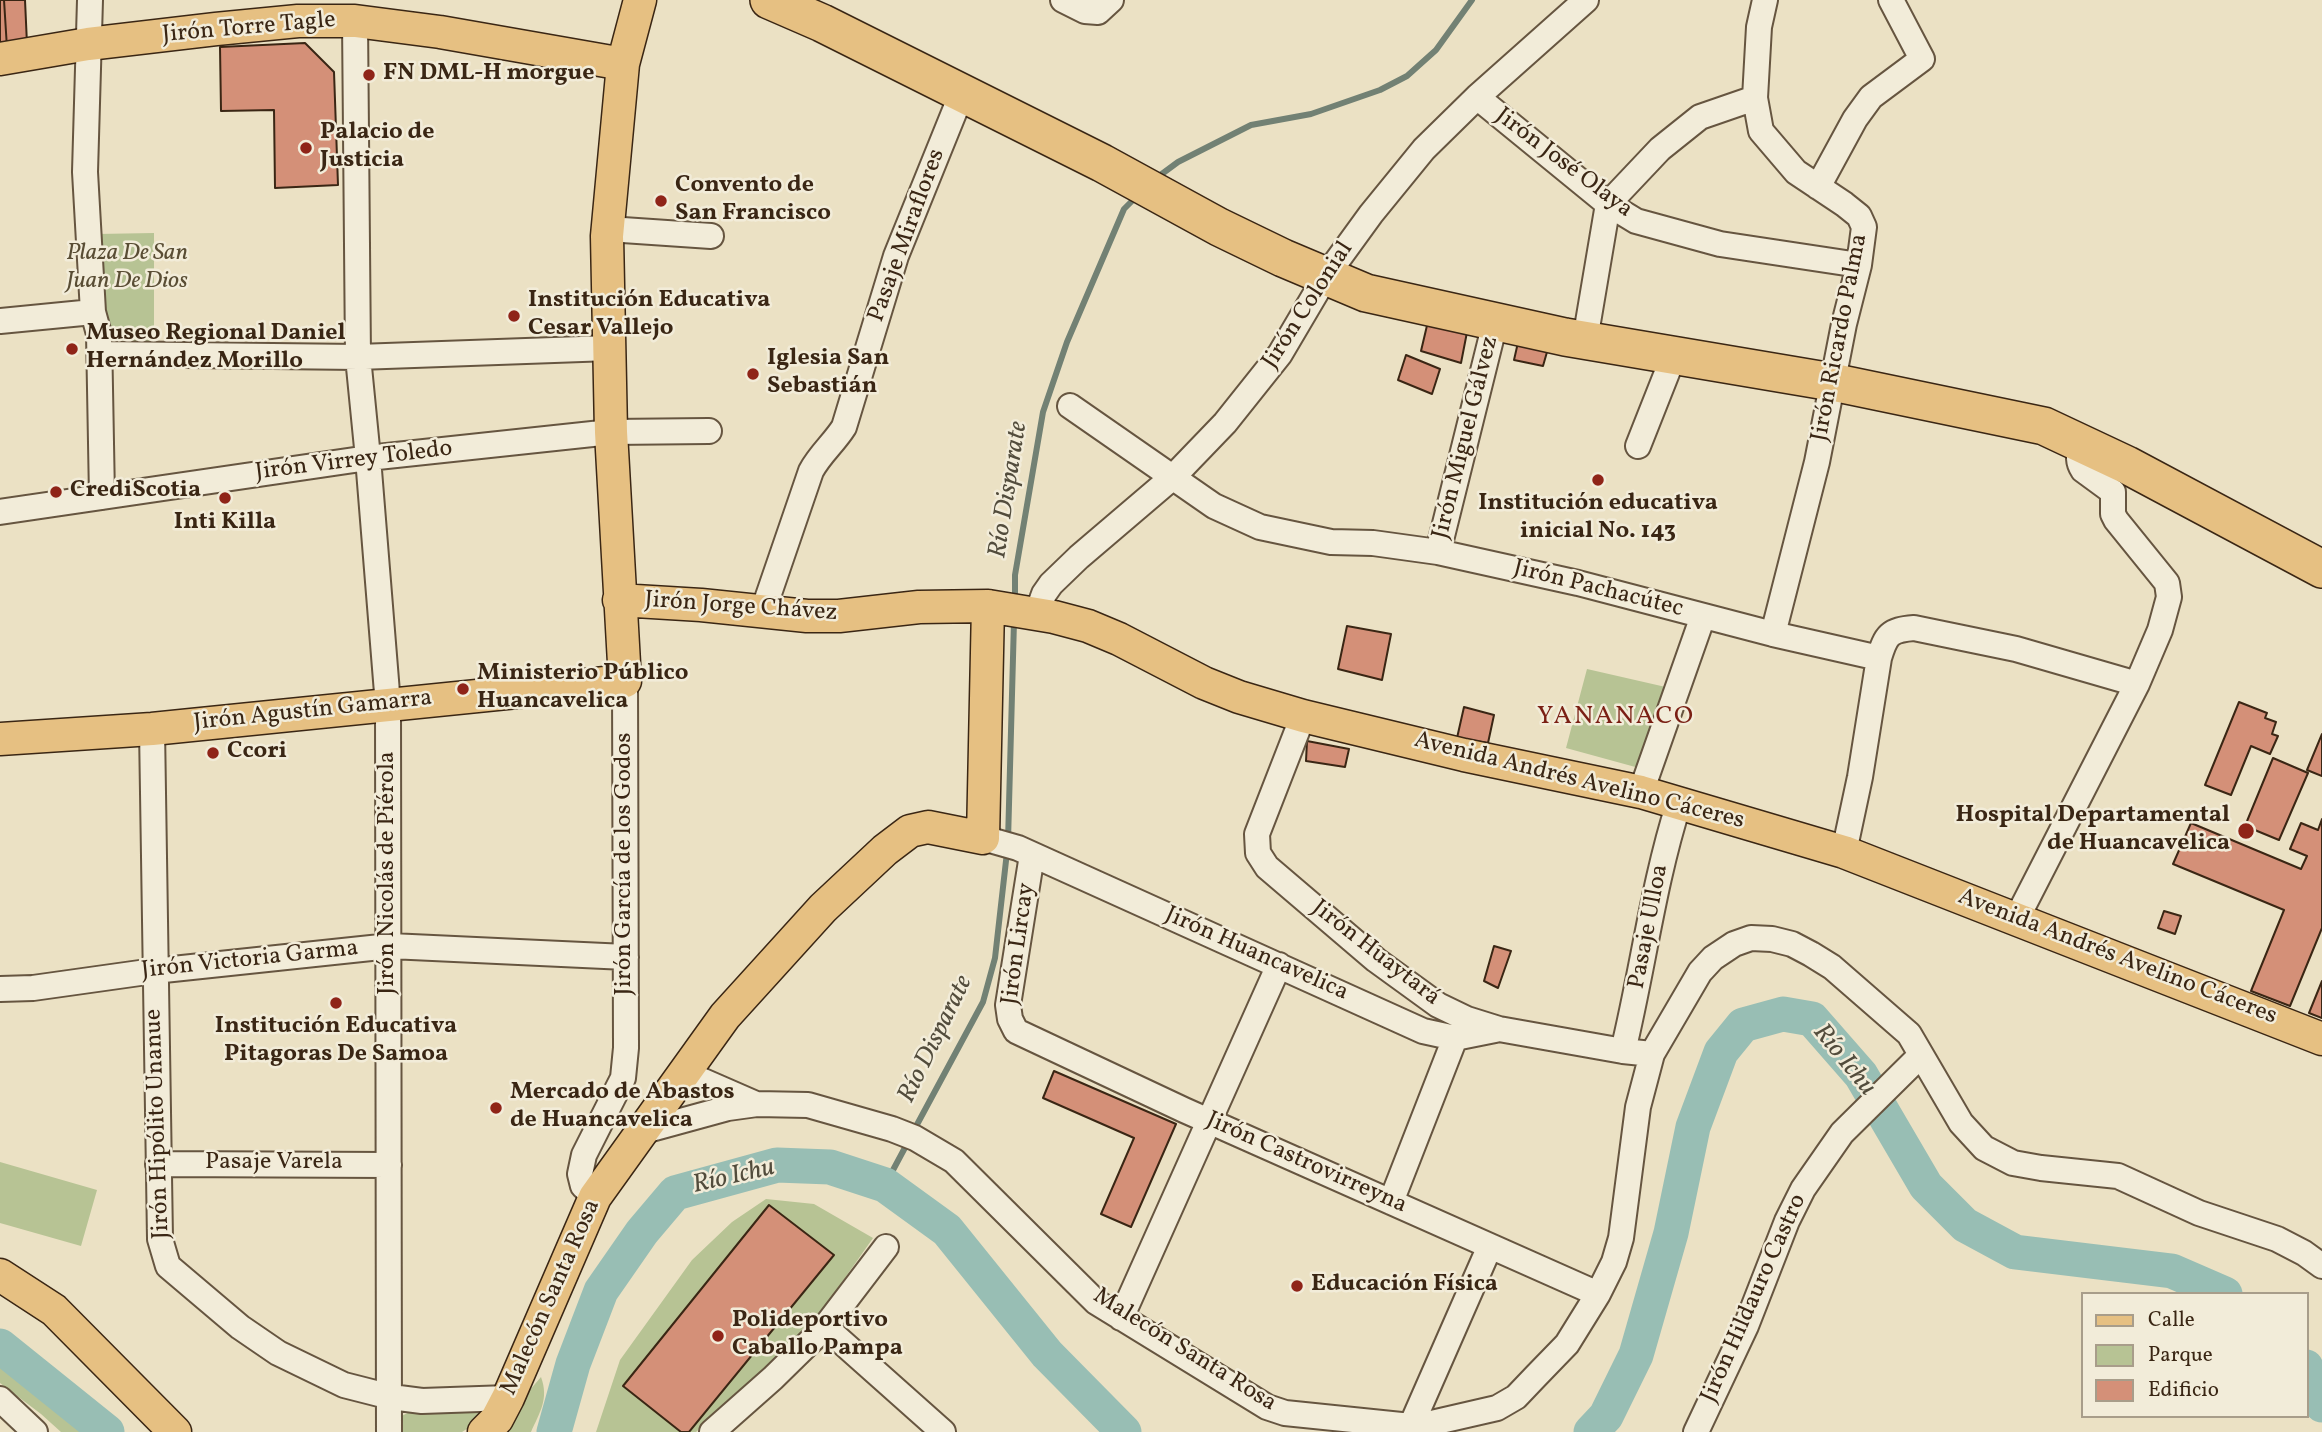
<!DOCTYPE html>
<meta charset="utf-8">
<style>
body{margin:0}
#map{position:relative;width:2322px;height:1432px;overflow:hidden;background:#ebe1c4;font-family:Vollkorn,serif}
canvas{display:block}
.legend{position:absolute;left:2081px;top:1292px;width:228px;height:126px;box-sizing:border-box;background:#f2ecd9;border:2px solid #a89d8a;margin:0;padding:9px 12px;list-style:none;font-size:21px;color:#3a2614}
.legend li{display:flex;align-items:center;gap:14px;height:35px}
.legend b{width:35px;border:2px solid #a89d8a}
</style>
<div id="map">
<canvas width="2322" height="1432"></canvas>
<ul class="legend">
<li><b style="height:9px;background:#e6c082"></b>Calle</li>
<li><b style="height:19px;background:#b7c394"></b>Parque</li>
<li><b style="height:19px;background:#d49078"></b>Edificio</li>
</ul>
</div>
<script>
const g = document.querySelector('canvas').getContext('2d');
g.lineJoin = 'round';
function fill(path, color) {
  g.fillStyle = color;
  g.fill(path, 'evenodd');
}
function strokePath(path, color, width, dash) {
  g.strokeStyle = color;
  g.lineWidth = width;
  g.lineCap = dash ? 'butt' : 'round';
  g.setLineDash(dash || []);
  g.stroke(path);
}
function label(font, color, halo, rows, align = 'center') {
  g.font = font + ' Vollkorn,serif';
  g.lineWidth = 5;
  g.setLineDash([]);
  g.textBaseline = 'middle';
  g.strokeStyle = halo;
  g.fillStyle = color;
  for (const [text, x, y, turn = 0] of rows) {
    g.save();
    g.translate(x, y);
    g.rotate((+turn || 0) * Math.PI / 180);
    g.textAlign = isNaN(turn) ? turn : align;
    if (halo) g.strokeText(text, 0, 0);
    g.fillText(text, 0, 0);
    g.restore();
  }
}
const green = new Path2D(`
 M154,233V346L123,343L102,322L97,234Z
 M1587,669L1670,688L1639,768L1566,748Z
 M0,1162L97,1190L81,1246L0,1223Z
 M766,1199L814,1204L873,1238L821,1312L775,1361L696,1432H596L620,1360L692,1260L732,1222Z
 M0,1366L82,1432H61L41,1414L0,1383Z
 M541,1377C549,1399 540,1412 531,1432H509L523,1398Z
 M483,1409L473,1425L462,1432H397V1418L410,1412Z`);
const stream = new Path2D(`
 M1155,179L1178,162L1251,125L1311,114L1380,90L1407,76L1436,50L1472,0
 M1015,603V575L1043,412L1067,342L1124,209L1137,196
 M1008,841L1014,621
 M913,1132L983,1002L995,958L1007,852
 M885,1185L908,1142`);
const river = new Path2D(`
 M0,1346L107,1432
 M2306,1367L2322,1405
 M554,1432L573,1364L601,1291L642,1232L675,1193L777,1165L830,1167L885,1185L947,1230L1047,1354L1124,1432
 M1591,1432L1606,1416L1636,1355L1671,1233L1693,1127L1721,1052L1743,1025L1783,1014L1812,1019L1861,1075L1926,1186L1965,1225L2015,1252L2172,1271L2225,1294`);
const building = new Path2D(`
 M0,0H4L7,48H0Z
 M4,0H25L27,44L7,48Z
 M305,43L334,72L338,185L275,188L274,110L221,111L220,47Z
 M1429,317L1468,327L1461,363L1421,351Z
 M1519,338L1549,345L1543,366L1514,360Z
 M1406,355L1440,369L1432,394L1398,380Z
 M1347,626L1391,634L1382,680L1338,669Z
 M2239,702L2267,713L2265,718L2276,722L2272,734L2278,736L2270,754L2251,746L2231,795L2205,785Z
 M1464,707L1494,715L1488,743L1457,738Z
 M2322,734V776L2307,770Z
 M1307,741L1349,749L1345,767L1306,761Z
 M2273,758L2308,773L2279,840L2245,826Z
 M2322,819V928L2290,1006L2251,991L2284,910L2173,864L2191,823L2301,869L2307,856L2290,849L2301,823L2318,830Z
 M2164,911L2181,916L2175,934L2158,928Z
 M1494,946L1511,951L1498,988L1484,981Z
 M2322,981V1018L2309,1013Z
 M1054,1071L1176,1124L1131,1227L1101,1214L1134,1138L1043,1098Z
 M769,1205L834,1255L689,1432H681L623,1386Z`);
const minor = new Path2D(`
 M90,0L85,172L93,312L99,334L102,497
 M1063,0L1085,11L1098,12L1111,0
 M1765,0L1759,27L1755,98L1761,131L1796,172L1844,204L1859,216L1864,227L1859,265L1844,324L1817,462L1773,634
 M355,21L358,357L368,458L388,705L389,1432
 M1477,97L1608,204L1636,221L1720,244L1859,265
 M1818,187L1855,119L1871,97L1922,59L1891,0
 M608,229L711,236
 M0,321L93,312
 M1585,340L1608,204L1660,149L1700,117L1755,98
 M100,354L358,357L610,348
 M1070,406L1214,506L1260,527L1331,542L1373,543L1438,552L1578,583L1773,634L1879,658C1886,635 1889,630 1914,628L2016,649L2137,684
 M1638,446L1674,355
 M0,512L368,458L611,432L709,431
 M1438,552L1495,323
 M763,611L811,471C820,454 834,443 844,427L896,256L962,93
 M1037,613L1044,594L1051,584L1079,557L1174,476L1225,423L1280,354L1326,276L1371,214L1424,149L1477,97L1586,0
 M1303,716L1257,834L1258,853L1267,867L1376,960L1438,1005L1467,1019L1499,1029L1623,1051L1652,1054
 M152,729L160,1239L168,1266L240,1327L278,1353L344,1385L391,1397L422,1401L508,1398
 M1641,792L1703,616
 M983,838L1018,848L1423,1031L1455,1038L1495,1030
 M1844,852L1860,777L1879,658
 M1032,855L1008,1005L1010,1019L1016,1031L1184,1110L1598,1294
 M2017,918L2137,684L2160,630L2169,597L2167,583L2116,520L2113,514V492L2083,470C2077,461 2079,455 2081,445
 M0,989L33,988L154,971L390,946L626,957
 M1623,1051C1643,969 1653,884 1679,803
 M685,1073L756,1104
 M644,1131L728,1108L757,1104L808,1105L892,1129L915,1138L954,1161L1096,1302L1267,1407L1285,1413L1411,1426L1432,1423L1497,1408L1516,1397L1536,1376L1567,1344L1598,1294L1614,1262L1621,1238L1638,1107L1652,1054L1700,972L1713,958L1734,944L1751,938L1772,939L1792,944L1811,954L1832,967L1909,1034L1961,1123L1984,1148L2013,1163L2041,1168L2118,1176L2199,1213L2277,1239L2304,1253L2322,1266
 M158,1164L389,1165
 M595,1197L583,1186L580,1174L584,1155L623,1078L626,1048L625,681
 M1391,1202L1455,1038
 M1121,1318L1279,965
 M825,1327L943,1432
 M0,1399L35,1432
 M1411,1426L1490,1246
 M712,1432L773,1378L825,1327L886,1247
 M1696,1432L1746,1326L1787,1221L1803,1189L1842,1133L1920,1056`);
const major = new Path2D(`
 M0,59L88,44L216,29L298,21H355L440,32L623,64
 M619,600L701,605L807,616H839L919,607L988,606L1054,617L1088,626L1119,639L1204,683L1239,697L1303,716L1464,755L1641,792L1844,852L2322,1039
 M0,739L152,729L625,681L611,432L607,236L623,64L640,0
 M0,1275L54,1310L175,1432
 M484,1432L497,1419L508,1398L595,1197L725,1016L823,908L885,850L910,831L928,827L983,838L988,606`);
const highway = new Path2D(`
 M769,0L822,23L1102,163L1219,227L1283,258L1366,293L1565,337L1832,382L2044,426L2127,465L2322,569`);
const markers = [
 [369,75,7,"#8f2418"],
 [306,148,7,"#8f2418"],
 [661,201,7,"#8f2418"],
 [514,316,7,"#8f2418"],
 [72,349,7,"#8f2418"],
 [753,374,7,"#8f2418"],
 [1598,480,7,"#8f2418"],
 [56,492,7,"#8f2418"],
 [225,498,7,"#8f2418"],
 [463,689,7,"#8f2418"],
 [213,753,7,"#8f2418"],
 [2246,831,9,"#8f2418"],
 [336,1003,7,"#8f2418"],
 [496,1108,7,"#8f2418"],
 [1297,1286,7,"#8f2418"],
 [718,1336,7,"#8f2418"]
];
const streetNames = [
 ["Jirón Torre Tagle",249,29,-5],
 ["Jirón José Olaya",1563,164,37],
 ["Pasaje Miraflores",908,236,-70],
 ["Jirón Colonial",1309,306,-57],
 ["Jirón Ricardo Palma",1841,338,-79],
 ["Jirón Miguel Gálvez",1467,438,-76],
 ["Jirón Virrey Toledo",354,462,-7],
 ["Jirón Pachacútec",1598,590,14],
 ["Jirón Jorge Chávez",741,608,4],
 ["Jirón Agustín Gamarra",313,712,-6],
 ["Avenida Andrés Avelino Cáceres",1579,782,14],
 ["Jirón García de los Godos",626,864,-90],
 ["Jirón Nicolás de Piérola",389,873,-90],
 ["Pasaje Ulloa",1650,927,-79],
 ["Jirón Lircay",1020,944,-82],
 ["Jirón Huaytará",1375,954,38],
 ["Jirón Huancavelica",1256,955,24],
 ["Avenida Andrés Avelino Cáceres",2117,958,21],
 ["Jirón Victoria Garma",250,961,-6],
 ["Jirón Hipólito Unanue",159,1124,-92],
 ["Pasaje Varela",274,1164],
 ["Jirón Castrovirreyna",1306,1164,24],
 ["Malecón Santa Rosa",552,1298,-66],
 ["Jirón Hildauro Castro",1755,1299,-66],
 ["Malecón Santa Rosa",1184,1351,32]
];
const poiNames = [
 ["FN DML-H morgue",383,75],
 ["Palacio de",320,134],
 ["Justicia",320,162],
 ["Convento de",675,187],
 ["San Francisco",675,215],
 ["Institución Educativa",528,302],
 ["Cesar Vallejo",528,330],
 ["Museo Regional Daniel",86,335],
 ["Hernández Morillo",86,363],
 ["Iglesia San",767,360],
 ["Sebastián",767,388],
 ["CrediScotia",70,492],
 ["Institución educativa",1598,505,"center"],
 ["inicial No. 143",1598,533,"center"],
 ["Inti Killa",225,524,"center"],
 ["Ministerio Público",477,675],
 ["Huancavelica",477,703],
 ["Ccori",227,753],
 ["Hospital Departamental",2230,817,"right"],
 ["de Huancavelica",2230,845,"right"],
 ["Institución Educativa",336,1028,"center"],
 ["Pitagoras De Samoa",336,1056,"center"],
 ["Mercado de Abastos",510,1094],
 ["de Huancavelica",510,1122],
 ["Educación Física",1311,1286],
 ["Polideportivo",732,1322],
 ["Caballo Pampa",732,1350]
];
const parkNames = [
 ["Plaza De San",127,255],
 ["Juan De Dios",127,283]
];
const waterNames = [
 ["Río Disparate",1010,490,-81],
 ["Río Disparate",937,1040,-64],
 ["Río Ichu",1843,1061,51],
 ["Río Ichu",734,1178,-13]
];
const neighbourhoodNames = [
 ["YANANACO",1616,718]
];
fill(green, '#b7c394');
strokePath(stream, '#728174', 6);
strokePath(river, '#98beb4', 35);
fill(building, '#d49078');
strokePath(building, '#3a2614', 2);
strokePath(minor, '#665540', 28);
strokePath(major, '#3a2614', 35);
strokePath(highway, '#3a2614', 40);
strokePath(minor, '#f2ecd9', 24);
strokePath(major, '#e6c082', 32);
strokePath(highway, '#e6c082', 37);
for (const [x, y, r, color] of markers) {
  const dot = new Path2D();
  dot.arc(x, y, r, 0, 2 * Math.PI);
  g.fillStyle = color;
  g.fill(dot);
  strokePath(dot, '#f2ecd9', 2.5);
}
label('24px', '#3a2614', '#f2ecd9', streetNames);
label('bold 24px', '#3a2614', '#f2ecd9', poiNames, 'left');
label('italic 24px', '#594d34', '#f2ecd9', parkNames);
label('italic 26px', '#524c3c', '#f2ecd9', waterNames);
g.letterSpacing = '2px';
label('26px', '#7a1f14', '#f2ecd9', neighbourhoodNames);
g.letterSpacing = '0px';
</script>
